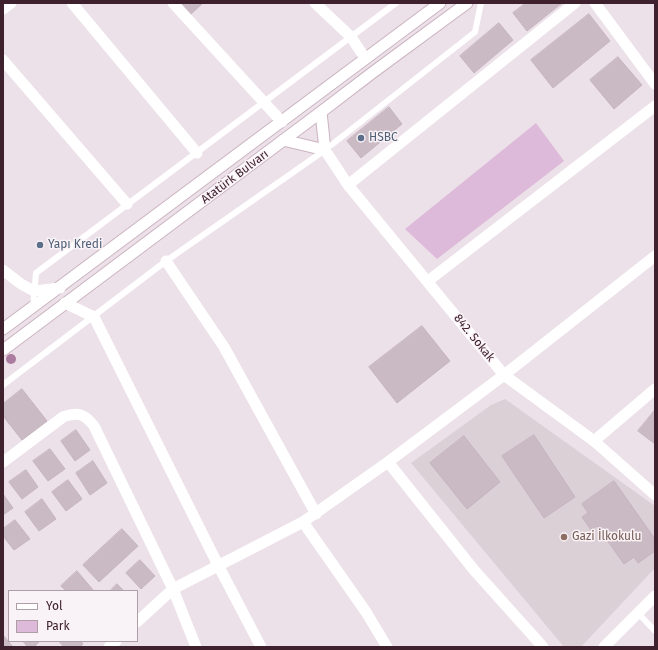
<!DOCTYPE html>
<meta charset="utf-8">
<style>
body{margin:0}
#map{position:relative;width:658px;height:650px;overflow:hidden;background:#ece1e8;font-family:"Fira Sans",sans-serif}
canvas{display:block}
.frame{position:absolute;inset:0;border:4px solid #3e212d;pointer-events:none}
.legend{position:absolute;left:8px;top:590px;width:130px;height:52px;box-sizing:border-box;background:#f9f2f6;border:1px solid #ae9ea6;margin:0;padding:5px 7px;list-style:none;font-size:12px;color:#3e212d}
.legend li{display:flex;align-items:center;gap:8px;height:20px}
.legend b{width:20px;border:1px solid #ae9ea6}
</style>
<div id="map">
<canvas width="658" height="650"></canvas>
<div class="frame"></div>
<ul class="legend">
<li><b style="height:5px;background:#fff"></b>Yol</li>
<li><b style="height:11px;background:#debada"></b>Park</li>
</ul>
</div>
<script>
const g = document.querySelector('canvas').getContext('2d');
g.lineJoin = 'round';
function fill(path, color) {
  g.fillStyle = color;
  g.fill(path, 'evenodd');
}
function strokePath(path, color, width, dash) {
  g.strokeStyle = color;
  g.lineWidth = width;
  g.lineCap = dash ? 'butt' : 'round';
  g.setLineDash(dash || []);
  g.stroke(path);
}
function label(font, color, halo, rows, align = 'center') {
  g.font = font + ' "Fira Sans",sans-serif';
  g.lineWidth = 3;
  g.setLineDash([]);
  g.textBaseline = 'middle';
  g.strokeStyle = halo;
  g.fillStyle = color;
  for (const [text, x, y, turn = 0] of rows) {
    g.save();
    g.translate(x, y);
    g.rotate((+turn || 0) * Math.PI / 180);
    g.textAlign = isNaN(turn) ? turn : align;
    if (halo) g.strokeText(text, 0, 0);
    g.fillText(text, 0, 0);
    g.restore();
  }
}
const built = new Path2D(`
 M505,399L655,506V568L581,647H564L411,463L491,405Z`);
const green = new Path2D(`
 M536,123L564,161L437,259L405,229Z`);
const building = new Path2D(`
 M181,3H203L191,14Z
 M526,3H562L527,31L513,13Z
 M589,14L610,41L553,88L531,60Z
 M499,23L513,40L474,73L460,56Z
 M618,57L642,85L614,109L590,80Z
 M389,107L402,124L361,158L347,141Z
 M422,326L450,361L397,403L369,367Z
 M22,389L47,421L22,440L3,416V404Z
 M655,410V444L638,431Z
 M76,430L90,450L75,461L61,441Z
 M534,435L575,497L544,518L502,456Z
 M464,436L500,482L467,509L430,463Z
 M50,449L65,469L48,481L33,461Z
 M93,461L107,483L90,495L76,473Z
 M26,470L38,487L22,499L9,482Z
 M68,480L82,499L66,511L52,492Z
 M614,481L655,539L654,543L655,551L638,563L634,557L624,564L597,526L591,530L582,517L588,513L582,504Z
 M3,494L13,508L3,515Z
 M42,499L56,519L39,531L25,512Z
 M15,520L30,539L14,550L3,536V529Z
 M122,529L138,546L99,582L83,565Z
 M140,560L155,576L141,589L126,573Z
 M77,571L94,591H66L61,586Z
 M117,584L124,591H110Z
 M3,635L13,647H3Z
 M23,641H40L34,647H28Z
 M59,641H81L83,644L80,647H64Z`);
const service = new Path2D(`
 M33,307L36,273L396,3
 M3,385L166,261L325,150L475,32L481,3
 M638,613L655,631`);
const minor = new Path2D(`
 M72,3L197,153
 M173,3L282,122
 M315,3L351,37L365,58
 M595,3L655,84
 M3,9L11,3
 M3,60L127,204
 M325,150L348,185L504,375L594,441L655,495
 M348,185L575,3
 M166,261L224,347L316,514
 M3,270L21,284L34,291L60,288
 M428,281L655,106
 M65,303L94,317L218,565L261,647
 M3,462L63,417C77,412 84,413 94,426L173,589L196,647
 M388,462L474,570L543,647
 M303,522L366,612L387,647
 M137,622L173,589L303,522L388,462L504,375L655,256
 M109,647L116,641`);
const tertiary = new Path2D(`
 M594,441L655,389
 M604,647L655,596`);
const secondary = new Path2D(`
 M283,140L325,150L321,112
 M3,329L440,3
 M3,350L321,112L372,73L467,3`);
const trees = [
 [11,359]
];
const markers = [
 [361,138,4,"#5c6f8a"],
 [40,245,4,"#5c6f8a"],
 [564,537,4,"#8d6e63"]
];
const serviceNames = [
 ["HSBC",369,138],
 ["Yapı Kredi",48,245]
];
const streetNames = [
 ["Atatürk Bulvarı",235,177,-37],
 ["842. Sokak",474,338,51]
];
const educationNames = [
 ["Gazi İlkokulu",572,537]
];
fill(built, '#dcd0d7');
fill(green, '#debada');
fill(building, '#cabac3');
strokePath(building, '#c6b4be', 1);
strokePath(secondary, '#ccb4c1', 13);
strokePath(service, '#fff', 6);
strokePath(minor, '#fff', 11);
strokePath(tertiary, '#fff', 11);
strokePath(secondary, '#fff', 11);
g.fillStyle = '#ab7c9f';
for (const [x, y] of trees) {
  g.beginPath();
  g.arc(x, y, 5, 0, 2 * Math.PI);
  g.fill();
}
for (const [x, y, r, color] of markers) {
  const dot = new Path2D();
  dot.arc(x, y, r, 0, 2 * Math.PI);
  g.fillStyle = color;
  g.fill(dot);
  strokePath(dot, '#f9f2f6', 1.5);
}
label('12px', '#4e5e75', '#f9f2f6', serviceNames, 'left');
label('12px', '#3e212d', '#f9f2f6', streetNames);
label('12px', '#785e54', '#f9f2f6', educationNames, 'left');
</script>
